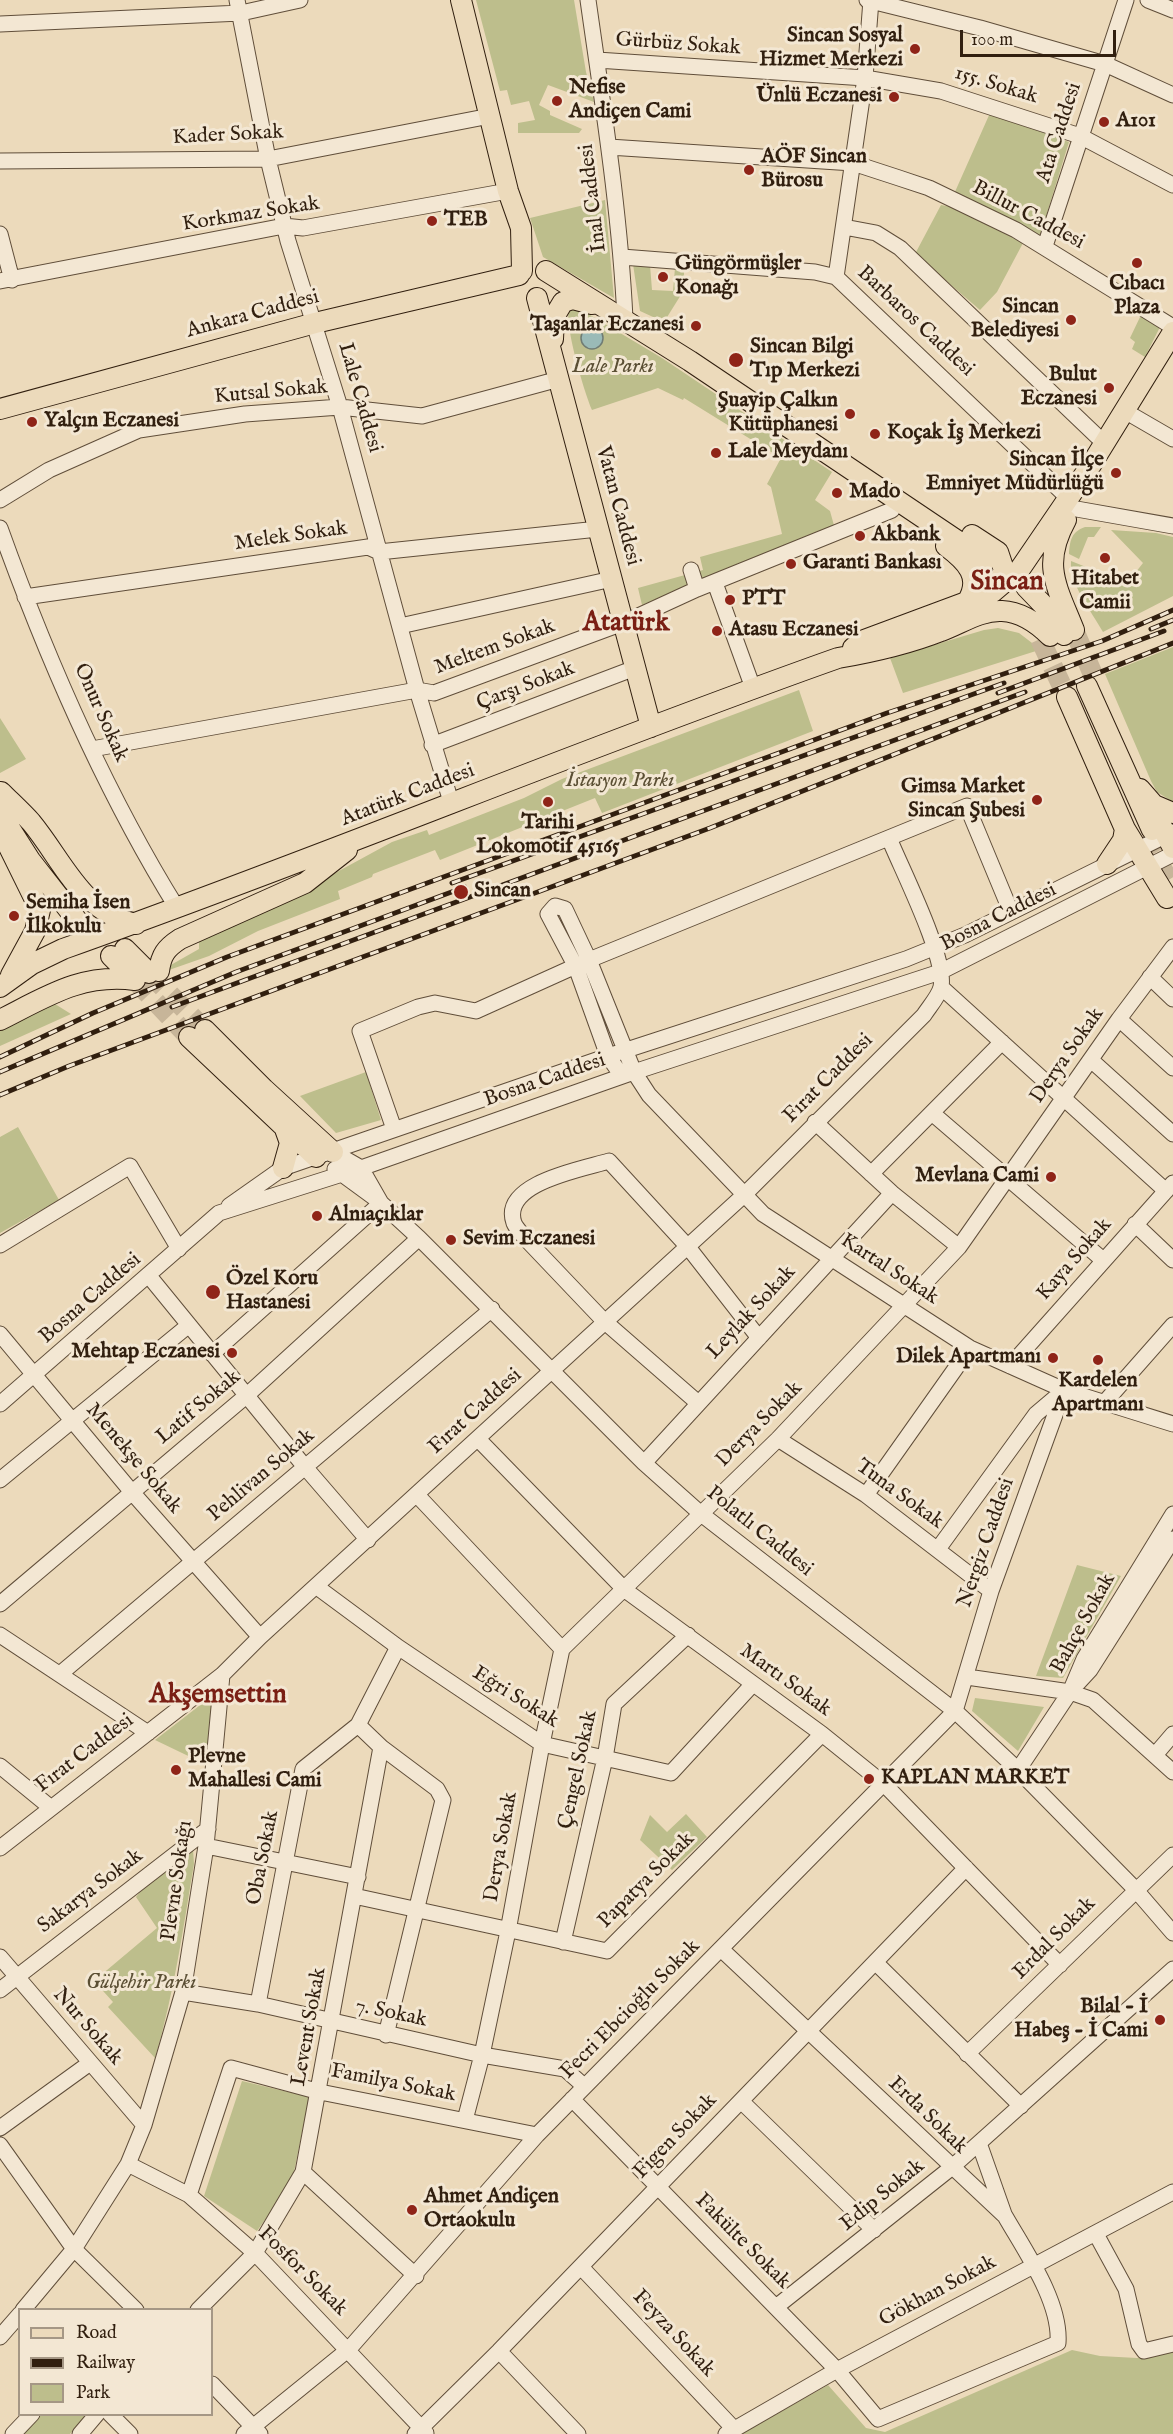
<!DOCTYPE html>
<meta charset="utf-8">
<style>
body{margin:0}
#map{position:relative;width:1173px;height:2434px;overflow:hidden;background:#ecdabb;font-family:"IM FELL English",serif}
canvas{display:block}
.legend{position:absolute;left:18px;top:2308px;width:195px;height:108px;box-sizing:border-box;background:#f3e7d3;border:2px solid #a59785;margin:0;padding:8px 10px;list-style:none;font-size:18px;color:#311f0f}
.legend li{display:flex;align-items:center;gap:12px;height:30px}
.legend b{width:30px;border:2px solid #a59785}
.scale{position:absolute;left:960px;top:30px;width:156px;height:27px;box-sizing:border-box;border:3px solid #311f0f;border-top:0;padding-left:8px;font-size:18px;line-height:21px;white-space:nowrap;color:#311f0f;-webkit-text-stroke:4px #f3e7d3;paint-order:stroke}
</style>
<div id="map">
<canvas width="1173" height="2434"></canvas>
<ul class="legend">
<li><b style="height:8px;background:#ecdabb"></b>Road</li>
<li><b style="height:8px;background:#311f0f"></b>Railway</li>
<li><b style="height:16px;background:#bdbe8c"></b>Park</li>
</ul>
<div class="scale">100 m</div>
</div>
<script>
const g = document.querySelector('canvas').getContext('2d');
g.lineJoin = 'round';
function fill(path, color) {
  g.fillStyle = color;
  g.fill(path, 'evenodd');
}
function strokePath(path, color, width, dash) {
  g.strokeStyle = color;
  g.lineWidth = width;
  g.lineCap = dash ? 'butt' : 'round';
  g.setLineDash(dash || []);
  g.stroke(path);
}
function label(font, color, halo, rows, align = 'center') {
  g.font = font + ' "IM FELL English",serif';
  g.lineWidth = 6;
  g.setLineDash([]);
  g.textBaseline = 'middle';
  g.strokeStyle = halo;
  g.fillStyle = color;
  for (const [text, x, y, turn = 0] of rows) {
    g.save();
    g.translate(x, y);
    g.rotate((+turn || 0) * Math.PI / 180);
    g.textAlign = isNaN(turn) ? turn : align;
    if (halo) g.strokeText(text, 0, 0);
    g.fillText(text, 0, 0);
    g.restore();
  }
}
const green = new Path2D(`
 M476,0H574L586,72L594,102L548,85L539,105L550,111V115L582,129L579,133H518V123L535,120L529,101L511,105L507,90L500,91Z
 M990,113L1069,142L1039,239L954,194Z
 M605,200L614,298L543,257L530,218Z
 M941,205L952,207L1023,243L997,292L980,310L915,254Z
 M633,264L650,265L652,290L673,291L675,268L684,269V290L664,322L640,311Z
 M575,306L662,358L832,472L815,500L830,511L835,529L642,605L638,588L703,570L700,557L782,534L771,487L767,484L781,458L684,398L683,400L658,388L592,410C584,391 564,325 569,307Z
 M1141,315L1160,327L1145,357L1132,349L1135,342L1130,338Z
 M1085,527H1101L1094,537H1088L1079,559L1069,554C1070,541 1071,532 1085,527Z
 M1111,530L1156,533L1173,537V596L1103,632C1092,612 1069,584 1071,561L1121,581L1132,577L1143,563Z
 M998,628L1019,633L1036,646V651L903,693L890,658L984,630Z
 M1173,647V802L1157,792L1151,781L1105,674Z
 M799,690L813,731L602,813L595,798L440,860L435,850L373,874L372,877L338,891L340,899L258,931L209,956L169,970V966L199,949V941L315,884L392,842L427,830L429,835L524,798L562,779Z
 M0,718L26,759L0,773Z
 M55,1004L71,1014L0,1046V1031Z
 M366,1072L381,1120L336,1133L300,1096Z
 M18,1127L59,1200L0,1233V1137Z
 M1077,1565L1121,1576L1063,1678L1036,1676Z
 M975,1698L1044,1707L1018,1751L972,1711Z
 M208,1699L214,1702L207,1765L155,1740Z
 M686,1814L707,1837L672,1870L640,1840L650,1815L667,1832Z
 M193,1849L194,1864C183,1929 174,1994 155,2058L108,2007L113,2002L94,1981L157,1928L136,1897L143,1888Z
 M242,2081L309,2097L292,2182L257,2231L204,2196Z
 M1173,2346V2434H741L828,2385L866,2428L885,2432L1072,2350L1100,2356L1137,2358Z
 M40,2415H86L70,2434H22Z`);
const water = new Path2D(`
 M581 338a11 11 0 1 1 22 0a11 11 0 1 1-22 0Z`);
const majorTunnel = new Path2D(`
 M1074,630L1097,684
 M1040,639L1067,697
 M1143,837L1173,887
 M96,921L125,949
 M149,973L205,1030
 M135,980L189,1037`);
const minor = new Path2D(`
 M237,0L268,159L288,241L340,407L417,690L452,805
 M588,0C603,106 620,212 625,319
 M867,0L980,28L1105,64L1173,95
 M871,0L865,78L836,277L1063,493
 M1148,0L1173,10
 M0,24L241,13L300,0
 M597,60L865,78L941,91L1080,136L1173,185
 M609,147L853,163L899,178L929,188L1016,230L1173,327
 M0,161L268,159L490,116
 M844,227L876,233L900,248L1103,442
 M0,234L12,280
 M1045,246L1126,0
 M622,257L815,272L836,277
 M0,281L284,226L303,228L508,191
 M1123,410L1173,439
 M0,500L49,470L139,430L245,414L340,407L422,416L559,379
 M1071,508L1173,526
 M0,528C47,659 104,790 177,908
 M691,570L697,589
 M715,583L753,688
 M25,597L368,547L379,552L598,529
 M400,626L612,579
 M432,745L635,668
 M92,749L417,690L434,693L623,623L697,589L892,510
 M1150,977L1173,999
 M941,987L1166,1191
 M1119,1019L1173,1068
 M1091,1060L1173,1134
 M622,1076L608,1056L576,967L548,914L555,906L565,909L589,960L634,1072L649,1095L763,1214L970,1348L1064,1390L1173,1424
 M932,1113L1103,1260
 M815,1122L892,1193L959,1247
 M394,1129L360,1031L418,1007L435,1003L476,1011L589,960L967,806L1011,912
 M333,1152L361,1168L381,1203L419,1238L644,1463L700,1513L955,1711L1018,1770L1135,1889L1173,1933
 M335,1169L376,1199
 M871,1174L1002,1042
 M229,1206L283,1168L608,1056L906,959L965,935L1173,832
 M1135,1224L1173,1260
 M0,1245L130,1166L179,1249
 M149,1276L305,1467L368,1540
 M0,1334L131,1491L260,1637
 M212,1354L381,1203
 M1010,1366L1173,1183
 M697,1402L604,1321L525,1238C522,1234 516,1228 514,1223C500,1183 583,1169 609,1161L688,1247L759,1338
 M1105,1402L1173,1325
 M0,1404L219,1213L361,1168L634,1072L940,972L1173,854
 M478,1439L625,1590L822,1734L884,1784L1060,1965
 M778,1439L866,1495L991,1591
 M644,1463L892,1193
 M0,1480L189,1325
 M417,1495L562,1649
 M866,1495L970,1348
 M938,1549L1036,1414L1062,1392
 M317,1587L398,1647L542,1744L671,1773L752,1685
 M0,1604L246,1396L419,1238
 M0,1635L148,1733
 M60,1674L492,1309
 M967,1677L1070,1692L1093,1700L1173,1772
 M1078,1683L1090,1670L1173,1539
 M381,1747L437,1789L443,1800L386,2035
 M1155,1755L1173,1734
 M0,1766L50,1807
 M1018,1770L1070,1692L1084,1659L1173,1514
 M206,1846L358,1877
 M0,1848L222,1675L260,1637L744,1195L924,1015C929,1007 939,996 941,987C947,958 901,868 889,838
 M354,1896L607,1951L822,1734
 M563,1942L605,1758L614,1704L688,1635
 M0,1957L144,2125
 M875,1962L1021,2106
 M0,1990L208,1829
 M183,1992L258,2004L482,2055L565,2069L584,2086
 M258,2004L303,1769L358,1725L398,1647
 M967,2054L1173,1855
 M572,2099L837,2370L878,2419L1058,2343C1061,2302 1025,2251 1005,2216L721,1949
 M741,2101L874,2230
 M465,2120L482,2055L508,1931L542,1744L562,1649L778,1439L959,1247L1119,1019L1173,947
 M0,2128L90,2063
 M979,2143L1004,2214
 M0,2145L74,2249L136,2310
 M128,2164L189,2195L255,2253L426,2433
 M303,2172L416,2276
 M189,2195L231,2068L320,2092L537,2135
 M1096,2234L1126,2289L1139,2344L1144,2351L1173,2344
 M581,2267L735,2430
 M776,2307L951,2168L1173,1969
 M23,2310L74,2249L128,2164L144,2125L183,1992L206,1846L222,1675
 M198,2310L255,2253L303,2172L381,1747L358,1725
 M0,2337L20,2314
 M499,2351L578,2434
 M212,2384L260,2434
 M110,2414L130,2434
 M13,2434L32,2414
 M80,2434L97,2414
 M244,2434L349,2349L537,2135L955,1711L991,1591L1064,1390
 M415,2434L499,2351L966,1868
 M726,2434L837,2370L1173,2192`);
const major = new Path2D(`
 M461,0L508,191L521,228L522,271
 M546,271L690,361L986,560
 M537,298L651,727
 M553,339L554,317L563,302L573,299L592,304
 M0,409L315,323L519,275
 M1066,520C1041,565 1057,587 1074,630
 M972,535L998,552L1004,570L995,590
 M946,546C966,561 983,577 967,602
 M1026,587L1051,613L1064,635
 M853,648L864,640L993,592L1020,569L1091,465L1173,332
 M1087,686L1152,830
 M1067,697L1125,829L1167,898
 M1140,789L1154,805L1173,813
 M1,792C11,802 22,812 31,822C64,862 81,912 136,924
 M1153,810L1173,848
 M0,813L30,860L83,928
 M0,829L40,910L35,931L11,975
 M1107,864L1123,840L1125,829
 M125,949L149,973
 M111,956L135,980
 M159,971C161,955 166,948 180,939L305,883L347,850
 M0,987L32,964L63,949C323,857 578,750 838,658C873,652 908,644 941,631C961,624 980,610 1002,611C1021,612 1037,623 1050,636
 M0,1020C46,997 81,973 135,980
 M205,1030L264,1089L333,1152
 M189,1037L316,1157
 M283,1168L290,1143L285,1129`);
const rail = new Path2D(`
 M1151,629L1173,620
 M998,693L1164,631
 M452,883L1004,683
 M172,1007L1025,692
 M0,1057L93,1013L227,957L887,713L1102,641L1173,610
 M0,1072L236,972L465,887
 M0,1095L69,1066L710,828L1173,643`);
const markers = [
 [915,49,6,"#8f2418"],
 [894,97,6,"#8f2418"],
 [557,101,6,"#8f2418"],
 [1104,122,6,"#8f2418"],
 [749,170,6,"#8f2418"],
 [432,221,6,"#8f2418"],
 [1137,263,6,"#8f2418"],
 [663,277,6,"#8f2418"],
 [1071,320,6,"#8f2418"],
 [696,326,6,"#8f2418"],
 [736,360,8,"#8f2418"],
 [1109,388,6,"#8f2418"],
 [850,414,6,"#8f2418"],
 [32,422,6,"#8f2418"],
 [875,434,6,"#8f2418"],
 [716,453,6,"#8f2418"],
 [1116,473,6,"#8f2418"],
 [837,493,6,"#8f2418"],
 [860,536,6,"#8f2418"],
 [1105,558,6,"#8f2418"],
 [791,564,6,"#8f2418"],
 [730,600,6,"#8f2418"],
 [717,631,6,"#8f2418"],
 [1037,800,6,"#8f2418"],
 [548,802,6,"#8f2418"],
 [461,892,8,"#8f2418"],
 [14,916,6,"#8f2418"],
 [1051,1177,6,"#8f2418"],
 [317,1216,6,"#8f2418"],
 [451,1240,6,"#8f2418"],
 [213,1292,8,"#8f2418"],
 [232,1353,6,"#8f2418"],
 [1053,1358,6,"#8f2418"],
 [1098,1360,6,"#8f2418"],
 [176,1770,6,"#8f2418"],
 [869,1779,6,"#8f2418"],
 [1160,2020,6,"#8f2418"],
 [412,2210,6,"#8f2418"]
];
const poiNames = [
 ["Sincan Sosyal",903,37,"right"],
 ["Hizmet Merkezi",903,61,"right"],
 ["Nefise",569,89],
 ["Andiçen Cami",569,113],
 ["Ünlü Eczanesi",882,97,"right"],
 ["A101",1116,122],
 ["AÖF Sincan",761,158],
 ["Bürosu",761,182],
 ["TEB",444,221],
 ["Güngörmüşler",675,265],
 ["Konağı",675,289],
 ["Cıbacı",1137,285,"center"],
 ["Plaza",1137,309,"center"],
 ["Sincan",1059,308,"right"],
 ["Belediyesi",1059,332,"right"],
 ["Taşanlar Eczanesi",684,326,"right"],
 ["Sincan Bilgi",750,348],
 ["Tıp Merkezi",750,372],
 ["Bulut",1097,376,"right"],
 ["Eczanesi",1097,400,"right"],
 ["Şuayip Çalkın",838,402,"right"],
 ["Kütüphanesi",838,426,"right"],
 ["Yalçın Eczanesi",44,422],
 ["Koçak İş Merkezi",887,434],
 ["Lale Meydanı",728,453],
 ["Sincan İlçe",1104,461,"right"],
 ["Emniyet Müdürlüğü",1104,485,"right"],
 ["Mado",849,493],
 ["Akbank",872,536],
 ["Garanti Bankası",803,564],
 ["Hitabet",1105,580,"center"],
 ["Camii",1105,604,"center"],
 ["PTT",742,600],
 ["Atasu Eczanesi",729,631],
 ["Gimsa Market",1025,788,"right"],
 ["Sincan Şubesi",1025,812,"right"],
 ["Tarihi",548,824,"center"],
 ["Lokomotif 45165",548,848,"center"],
 ["Sincan",474,892],
 ["Semiha İsen",26,904],
 ["İlkokulu",26,928],
 ["Mevlana Cami",1039,1177,"right"],
 ["Alnıaçıklar",329,1216],
 ["Sevim Eczanesi",463,1240],
 ["Özel Koru",226,1280],
 ["Hastanesi",226,1304],
 ["Mehtap Eczanesi",220,1353,"right"],
 ["Dilek Apartmanı",1041,1358,"right"],
 ["Kardelen",1098,1382,"center"],
 ["Apartmanı",1098,1406,"center"],
 ["Plevne",188,1758],
 ["Mahallesi Cami",188,1782],
 ["KAPLAN MARKET",881,1779],
 ["Bilal - İ",1148,2008,"right"],
 ["Habeş - İ Cami",1148,2032,"right"],
 ["Ahmet Andiçen",424,2198],
 ["Ortaokulu",424,2222]
];
const streetNames = [
 ["Gürbüz Sokak",678,45,4],
 ["155. Sokak",996,86,17],
 ["Ata Caddesi",1060,133,-72],
 ["Kader Sokak",228,136,-3],
 ["İnal Caddesi",594,198,-97],
 ["Korkmaz Sokak",251,215,-9],
 ["Billur Caddesi",1028,216,28],
 ["Ankara Caddesi",253,315,-15],
 ["Barbaros Caddesi",915,322,43],
 ["Kutsal Sokak",271,393,-5],
 ["Lale Caddesi",359,398,74],
 ["Vatan Caddesi",617,506,75],
 ["Melek Sokak",291,537,-8],
 ["Meltem Sokak",495,648,-20],
 ["Çarşı Sokak",526,687,-21],
 ["Onur Sokak",100,713,66],
 ["Atatürk Caddesi",408,796,-21],
 ["Bosna Caddesi",999,918,-27],
 ["Derya Sokak",1068,1056,-55],
 ["Fırat Caddesi",829,1079,-45],
 ["Bosna Caddesi",545,1081,-19],
 ["Kaya Sokak",1075,1260,-49],
 ["Kartal Sokak",889,1270,33],
 ["Bosna Caddesi",91,1299,-41],
 ["Leylak Sokak",752,1313,-47],
 ["Latif Sokak",199,1408,-40],
 ["Fırat Caddesi",476,1412,-42],
 ["Derya Sokak",760,1425,-45],
 ["Menekşe Sokak",133,1459,50],
 ["Pehlivan Sokak",262,1476,-40],
 ["Tuna Sokak",899,1495,36],
 ["Polatlı Caddesi",759,1532,39],
 ["Nergiz Caddesi",987,1543,-71],
 ["Bahçe Sokak",1084,1624,-61],
 ["Martı Sokak",785,1681,36],
 ["Eğri Sokak",515,1698,32],
 ["Fırat Caddesi",85,1754,-37],
 ["Çengel Sokak",579,1770,-78],
 ["Derya Sokak",502,1847,-80],
 ["Oba Sokak",264,1858,-79],
 ["Plevne Sokağı",178,1881,-82],
 ["Papatya Sokak",647,1881,-45],
 ["Sakarya Sokak",91,1892,-37],
 ["Erdal Sokak",1055,1939,-45],
 ["Fecri Ebcioğlu Sokak",631,2010,-45],
 ["7. Sokak",391,2014,12],
 ["Nur Sokak",87,2027,49],
 ["Levent Sokak",310,2027,-80],
 ["Familya Sokak",393,2084,11],
 ["Erda Sokak",927,2116,44],
 ["Figen Sokak",676,2137,-46],
 ["Edip Sokak",883,2196,-39],
 ["Fakülte Sokak",742,2242,45],
 ["Fosfor Sokak",302,2272,45],
 ["Gökhan Sokak",938,2292,-28],
 ["Feyza Sokak",673,2334,47]
];
const parkNames = [
 ["Lale Parkı",613,368],
 ["İstasyon Parkı",620,782],
 ["Gülşehir Parkı",141,1984]
];
const districtNames = [
 ["Sincan",1007,583],
 ["Atatürk",626,624],
 ["Akşemsettin",218,1696]
];
fill(green, '#bdbe8c');
fill(water, '#9abab7');
strokePath(water, '#707c74', 1.5);
strokePath(majorTunnel, '#c7b599', 20, [20, 10]);
strokePath(minor, '#604e3a', 17);
strokePath(major, '#311f0f', 22);
strokePath(minor, '#f3e7d3', 15);
strokePath(major, '#ecdabb', 20);
strokePath(rail, '#311f0f', 5);
strokePath(rail, '#f3e7d3', 3, [9]);
for (const [x, y, r, color] of markers) {
  const dot = new Path2D();
  dot.arc(x, y, r, 0, 2 * Math.PI);
  g.fillStyle = color;
  g.fill(dot);
  strokePath(dot, '#f3e7d3', 2);
}
label('bold 21px', '#311f0f', '#f3e7d3', poiNames, 'left');
label('21px', '#311f0f', '#f3e7d3', streetNames);
label('italic 21px', '#5b4f34', '#f3e7d3', parkNames);
label('bold 27px', '#7a1f14', '#f3e7d3', districtNames);
</script>
